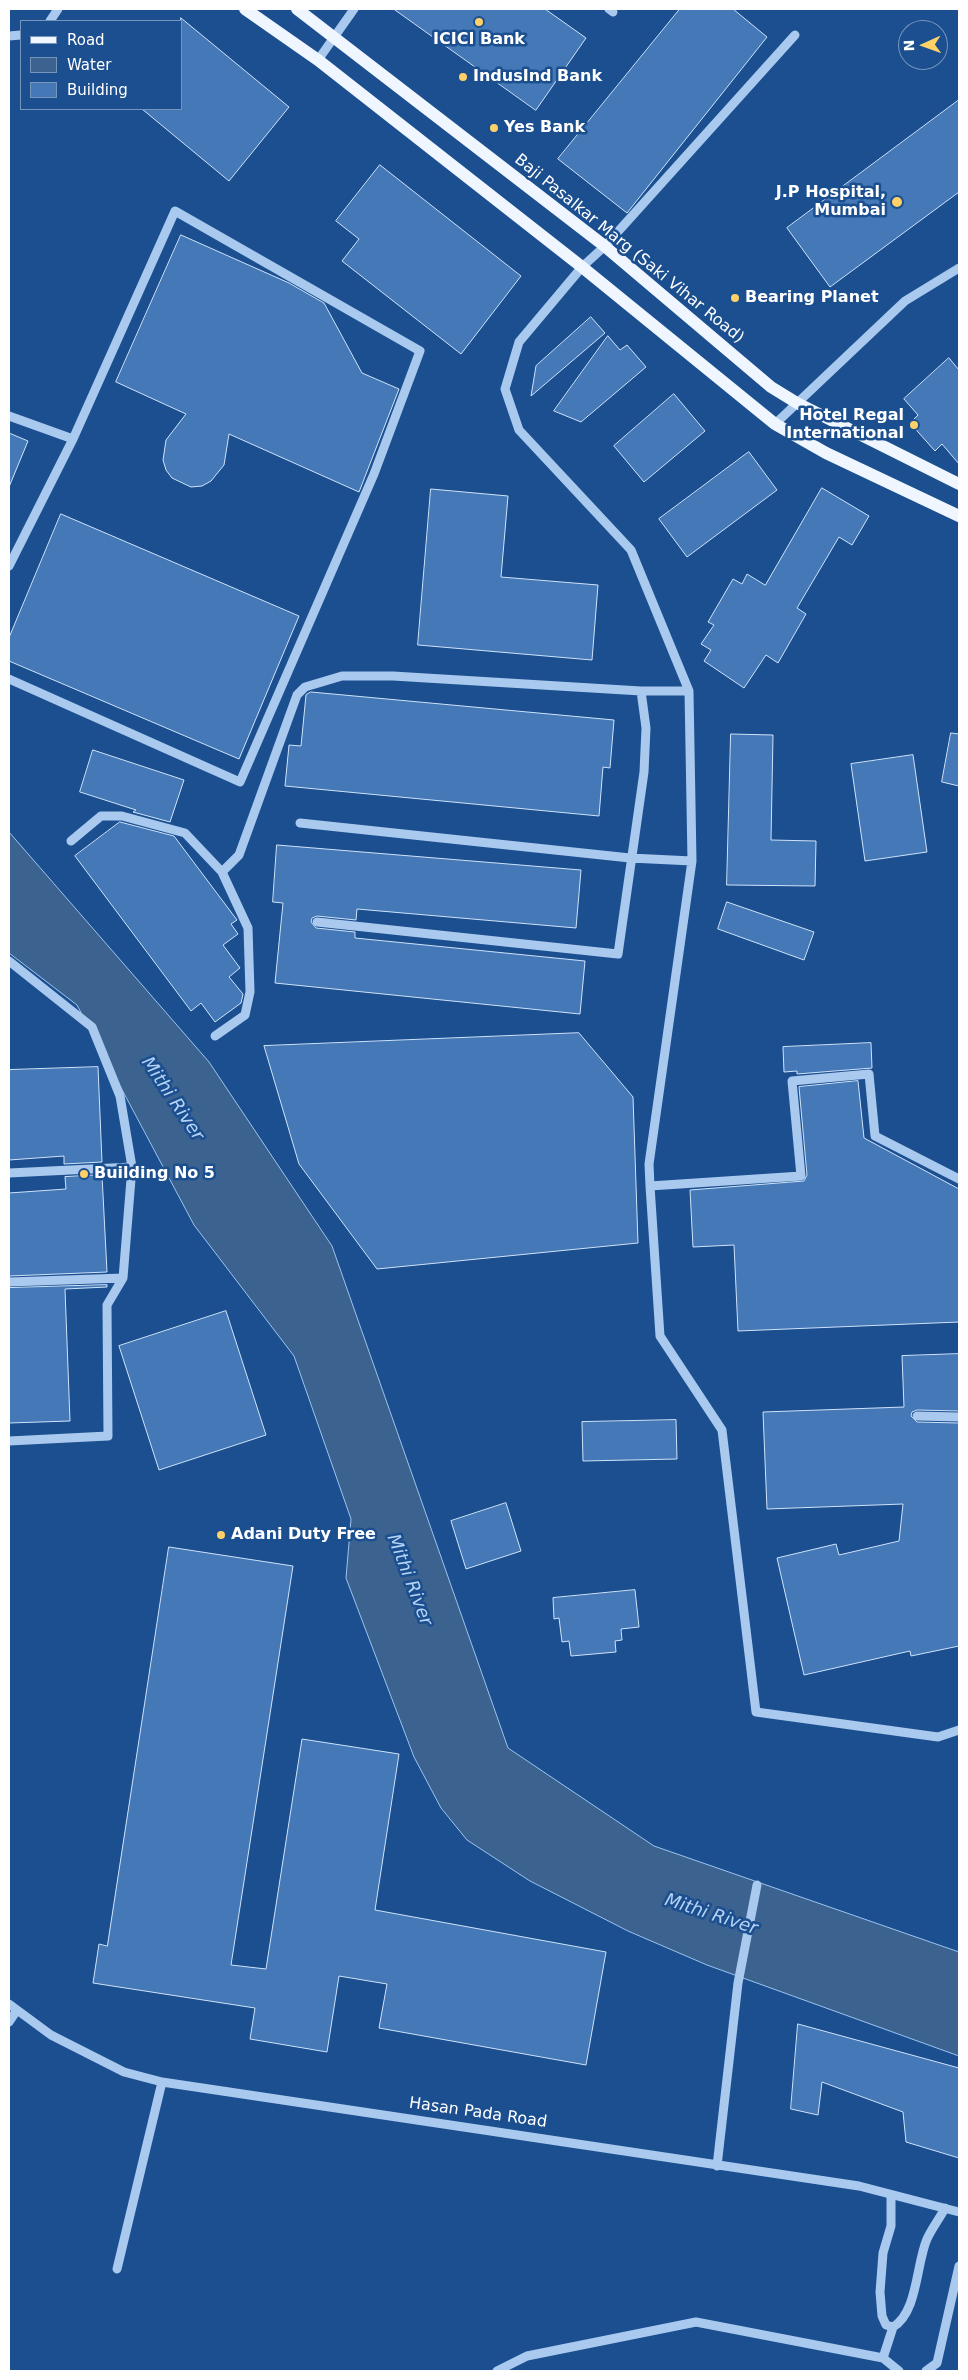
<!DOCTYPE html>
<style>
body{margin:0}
#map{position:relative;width:968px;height:2380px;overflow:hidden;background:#1b4f8f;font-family:"DejaVu Sans",sans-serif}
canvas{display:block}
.frame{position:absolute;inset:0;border:10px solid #fff;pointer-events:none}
.legend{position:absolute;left:20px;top:20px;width:162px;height:90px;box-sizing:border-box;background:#1b4f8f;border:1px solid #7695bc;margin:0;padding:6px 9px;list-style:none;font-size:15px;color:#fff}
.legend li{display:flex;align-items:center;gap:10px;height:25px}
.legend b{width:25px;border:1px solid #7695bc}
.north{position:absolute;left:898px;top:20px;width:50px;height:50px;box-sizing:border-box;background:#1b4f8f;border:1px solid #7695bc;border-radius:50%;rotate:268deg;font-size:14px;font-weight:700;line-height:20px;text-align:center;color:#fff}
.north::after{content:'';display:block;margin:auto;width:18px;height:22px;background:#ffd166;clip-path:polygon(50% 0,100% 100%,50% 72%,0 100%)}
</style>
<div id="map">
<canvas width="968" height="2380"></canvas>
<div class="frame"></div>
<ul class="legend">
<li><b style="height:6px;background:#f0f6ff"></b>Road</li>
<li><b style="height:14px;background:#3c6290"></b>Water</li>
<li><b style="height:14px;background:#4478b7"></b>Building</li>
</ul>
<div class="north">N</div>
</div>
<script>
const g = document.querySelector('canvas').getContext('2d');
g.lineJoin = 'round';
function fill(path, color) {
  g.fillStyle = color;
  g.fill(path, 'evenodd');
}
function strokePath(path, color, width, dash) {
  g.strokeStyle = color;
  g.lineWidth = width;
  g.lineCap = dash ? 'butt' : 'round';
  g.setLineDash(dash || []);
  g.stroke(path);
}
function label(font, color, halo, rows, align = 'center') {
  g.font = font + ' "DejaVu Sans",sans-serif';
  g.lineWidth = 5;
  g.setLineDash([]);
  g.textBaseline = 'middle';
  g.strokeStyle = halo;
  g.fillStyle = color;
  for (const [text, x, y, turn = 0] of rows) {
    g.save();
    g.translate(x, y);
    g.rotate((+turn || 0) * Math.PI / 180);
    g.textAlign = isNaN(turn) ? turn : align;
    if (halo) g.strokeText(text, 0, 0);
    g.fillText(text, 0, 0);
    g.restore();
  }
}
const water = new Path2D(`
 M9,832L209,1062L332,1246L508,1748L654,1846L959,1952V2056L707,1965L628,1931L530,1881L467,1840L441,1808L414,1757L346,1578L351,1519L294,1356L194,1225L77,1005L9,953Z`);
const building = new Path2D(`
 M394,9H545L586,38L536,110Z
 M680,9H733L767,37L627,213L558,159Z
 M181,18L289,107L229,181L142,109H181Z
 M959,100V192L830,287L787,228Z
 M380,165L521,276L461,354L342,261L359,239L336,221Z
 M181,235L289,283L324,303L362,373L399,389L359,492L229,434L224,465L211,481L202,486L191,487L172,478L166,470L163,460L166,440L186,414L116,382Z
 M591,317L605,333L531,396L536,366Z
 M608,336L620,350L627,345L646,367L581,422L554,411Z
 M949,358L959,370V464L942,444L935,451L910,423L918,415L904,399Z
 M674,394L705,431L644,482L614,446Z
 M9,433L28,441L9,487Z
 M749,452L777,490L687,557L659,519Z
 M822,488L869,516L852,545L839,537L797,608L806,614L778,663L766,655L744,688L704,661L711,650L701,644L714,625L708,622L733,579L742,584L747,574L765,585Z
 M431,489L508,496L501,577L598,585L592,660L418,645Z
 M61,514L299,616L239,759L9,661V638Z
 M311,692L614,720L610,768L603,767L599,816L285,786L289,745L301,746L306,695Z
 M951,733L959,734V786L942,782Z
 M731,734L773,735L771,840L816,841L815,886L727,885Z
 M93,750L184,780L170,822L133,812L136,810L80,792Z
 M913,755L927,852L865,861L851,764Z
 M120,822L174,836L237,920L231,924L238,934L223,945L240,968L229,977L243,994L241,1003L215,1022L201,1003L191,1011L75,856Z
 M277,845L581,870L576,928L357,909L356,920L317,916L312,918L311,922L316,928L355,932V938L585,961L580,1014L275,983L283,903L273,902Z
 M727,902L814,932L804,960L718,929Z
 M579,1033L633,1097L638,1243L377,1269L299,1164L264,1046Z
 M871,1043L872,1068L797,1074V1071L784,1072L783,1047Z
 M98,1067L102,1162L64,1164V1156L9,1160V1070Z
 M858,1081L864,1138L959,1189V1322L738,1331L734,1245L693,1247L690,1190L804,1181L807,1175L799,1087Z
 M102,1175L107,1272L9,1276V1193L66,1189L65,1177Z
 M107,1285V1287L65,1289L70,1421L9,1423V1288Z
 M226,1311L266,1435L159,1470L119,1346Z
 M959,1354V1411L917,1410L912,1412L911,1416L917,1422L959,1423V1646L911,1656L910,1651L804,1675L777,1558L836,1544L839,1555L899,1541L903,1504L767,1509L763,1412L904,1407L902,1356Z
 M676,1420L677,1459L583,1461L582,1422Z
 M506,1503L521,1551L466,1569L451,1521Z
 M169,1547L293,1566L231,1965L266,1969L302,1739L399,1754L375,1910L606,1952L586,2065L379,2028L387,1984L339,1976L327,2052L250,2039L255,2008L93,1983L99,1944L107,1946Z
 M635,1590L639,1627L621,1629L622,1640L615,1641L616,1652L571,1656L569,1641L562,1642L559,1618L554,1619L553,1598Z
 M798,2024L959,2068V2158L906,2142L903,2112L822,2082L818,2115L791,2109Z`);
const minor = new Path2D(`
 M609,9L613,12
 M50,21L58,9
 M795,35L605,246L582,267L519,342L505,389L519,430L631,550L689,691L692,861L649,1164L650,1186L660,1336L722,1430L756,1712L938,1737L959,1730
 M9,36L21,35
 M318,60L354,9
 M9,416L73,439L9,566
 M775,424L905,301L959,268
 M9,679L240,782L374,474L420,351L175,211L73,439
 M300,823L630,858L692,861
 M71,841L101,816H122L185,833L222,872L239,855L297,695L305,687L342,676H393L641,691H689
 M317,922L618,954L644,772L646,728L641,691
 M9,961L92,1027L120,1096L132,1167L123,1278L107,1305L108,1436L9,1441
 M215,1036L245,1015L250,992L248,928L222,872
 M9,1173L132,1167
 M650,1186L801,1176L792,1081L869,1074L875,1136L959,1179
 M9,1282L123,1278
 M917,1416L959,1417
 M9,2004L51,2035L124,2072L162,2082L859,2186L959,2212
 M9,2022L17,2010
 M717,2166L738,1983L757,1885
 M891,2195V2226L883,2253L880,2292L882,2316L886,2325L893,2327C918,2312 916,2264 927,2239C932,2228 940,2218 945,2208
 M117,2269L162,2082
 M883,2358L893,2327
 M497,2371L527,2356L696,2322L883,2358L899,2371
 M926,2371L937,2363L959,2266`);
const major = new Path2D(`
 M245,9L318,60L582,267L775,424L826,453L959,516
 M297,9L602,244L771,387L797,403L959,484`);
const markers = [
 [479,22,5,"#ffd166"],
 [463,77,5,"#ffd166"],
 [494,128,5,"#ffd166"],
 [897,202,6,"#ffd166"],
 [735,298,5,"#ffd166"],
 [914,425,5,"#ffd166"],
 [84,1174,5,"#ffd166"],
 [221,1535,5,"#ffd166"]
];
const poiNames = [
 ["ICICI Bank",479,40,"center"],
 ["IndusInd Bank",473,77],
 ["Yes Bank",504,128],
 ["J.P Hospital,",886,193,"right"],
 ["Mumbai",886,211,"right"],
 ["Bearing Planet",745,298],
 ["Hotel Regal",904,416,"right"],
 ["International",904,434,"right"],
 ["Building No 5",94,1174],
 ["Adani Duty Free",231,1535]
];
const streetNames = [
 ["Baji Pasalkar Marg (Saki Vihar Road)",629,249,39],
 ["Hasan Pada Road",478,2113,8]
];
const waterNames = [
 ["Mithi River",172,1099,56],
 ["Mithi River",409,1580,69],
 ["Mithi River",711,1915,18]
];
fill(water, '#3c6290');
strokePath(water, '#9cc4f0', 1);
fill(building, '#4478b7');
strokePath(building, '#cfe3fa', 1);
strokePath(minor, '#a9c9ee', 9);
strokePath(major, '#f0f6ff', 12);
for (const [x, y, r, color] of markers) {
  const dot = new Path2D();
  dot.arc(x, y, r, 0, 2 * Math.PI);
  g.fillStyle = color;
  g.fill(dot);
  strokePath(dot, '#1b4f8f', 2);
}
label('bold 16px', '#fff', '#1b4f8f', poiNames, 'left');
label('16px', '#fff', '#1b4f8f', streetNames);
label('italic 18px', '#b5d3f5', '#1b4f8f', waterNames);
</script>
